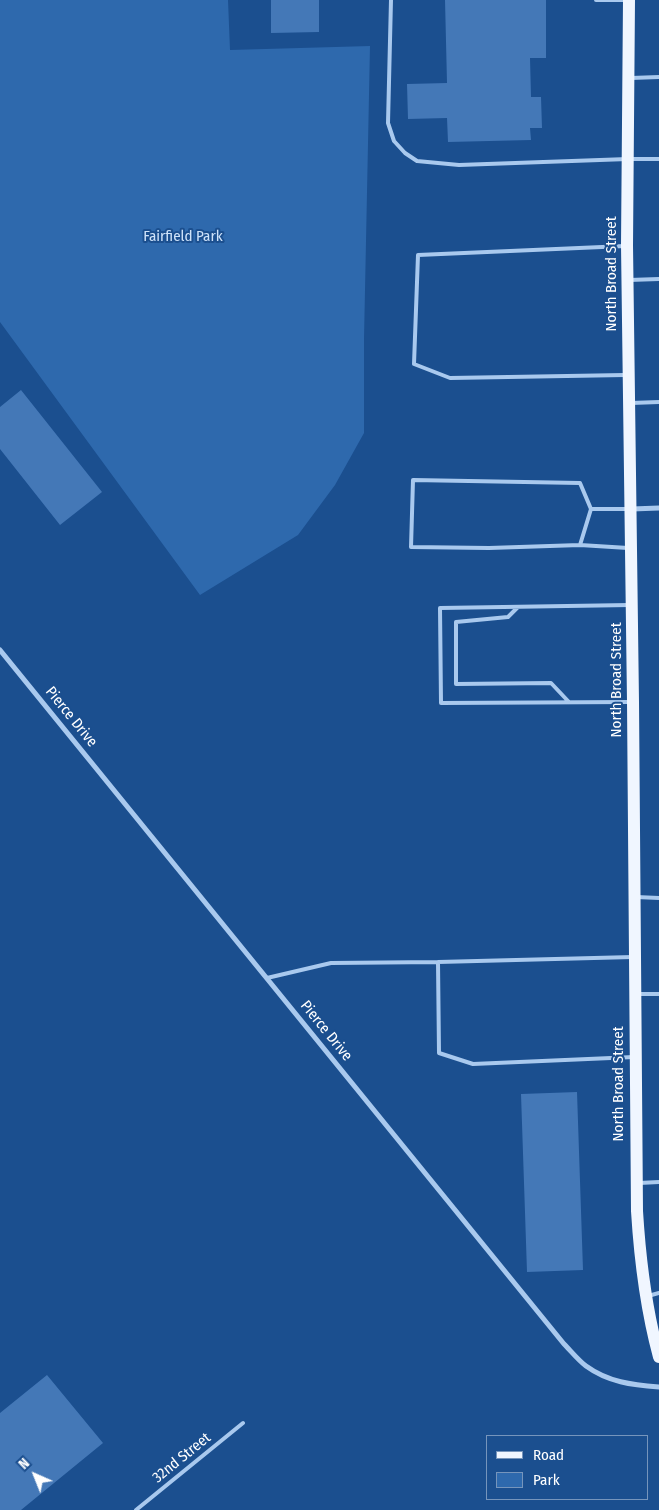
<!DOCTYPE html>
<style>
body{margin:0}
#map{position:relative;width:659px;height:1510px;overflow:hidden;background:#1b4f8f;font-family:"Fira Sans Condensed",sans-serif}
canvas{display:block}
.legend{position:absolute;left:486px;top:1435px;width:162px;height:65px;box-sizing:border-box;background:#1b4f8f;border:1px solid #7695bc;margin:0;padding:6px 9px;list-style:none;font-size:15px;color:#fff}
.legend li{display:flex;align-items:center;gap:10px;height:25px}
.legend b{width:25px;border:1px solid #7695bc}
.north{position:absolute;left:10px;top:1450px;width:50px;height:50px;-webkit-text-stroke:4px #1b4f8f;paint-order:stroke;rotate:316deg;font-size:14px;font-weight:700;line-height:20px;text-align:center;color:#fff}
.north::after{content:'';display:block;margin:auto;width:18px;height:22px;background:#fff;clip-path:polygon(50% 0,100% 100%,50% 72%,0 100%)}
</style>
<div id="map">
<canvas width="659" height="1510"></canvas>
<ul class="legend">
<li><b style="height:6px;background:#f0f6ff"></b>Road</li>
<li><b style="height:14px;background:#2e69ad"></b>Park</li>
</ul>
<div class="north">N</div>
</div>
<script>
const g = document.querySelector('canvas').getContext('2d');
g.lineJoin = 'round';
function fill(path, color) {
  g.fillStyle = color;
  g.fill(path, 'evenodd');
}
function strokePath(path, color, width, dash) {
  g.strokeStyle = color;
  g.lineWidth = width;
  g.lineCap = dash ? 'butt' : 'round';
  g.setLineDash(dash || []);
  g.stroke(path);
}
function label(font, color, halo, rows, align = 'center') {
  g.font = font + ' "Fira Sans Condensed",sans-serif';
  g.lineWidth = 4;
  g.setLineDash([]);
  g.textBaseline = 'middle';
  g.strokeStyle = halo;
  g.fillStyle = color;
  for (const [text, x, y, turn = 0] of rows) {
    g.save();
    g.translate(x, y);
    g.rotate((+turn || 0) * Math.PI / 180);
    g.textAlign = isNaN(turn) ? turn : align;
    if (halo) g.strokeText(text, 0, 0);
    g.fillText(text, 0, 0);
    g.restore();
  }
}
const green = new Path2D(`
 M0,0H228L230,50L370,46L364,339V433L335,485L298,535L200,595L0,322Z`);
const building = new Path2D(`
 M271,0H319V32L271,33Z
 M445,0H546V58H530L531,97H541L542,128H530L531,140L448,142L447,118L408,119L407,84L447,83Z
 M21,390L102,492L60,525L0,449V407Z
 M577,1092L583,1270L527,1272L521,1094Z
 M47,1375L103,1443L21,1510H0V1413Z`);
const service = new Path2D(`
 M391,0L388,123L394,141L405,153L417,161L459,165L628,159H659
 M596,0H626
 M631,78L659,77
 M625,246L418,255L414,364L450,378L625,375
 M629,280L659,279
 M631,403L659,402
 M591,509H628
 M580,545L591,509L580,483L413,480L411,547L489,548L580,545L628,548
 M630,605L440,608L441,703L630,702
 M518,607L508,617L456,622V684L551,683L568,701
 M636,897L659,898
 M633,957L438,962L439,1053L473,1064L634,1057
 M267,978L331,963L438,962
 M637,994H659
 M639,1183L659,1182
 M648,1296L659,1293
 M136,1510L243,1423`);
const minor = new Path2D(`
 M632,509L659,508
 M0,650L564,1344C571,1351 578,1360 586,1366C608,1382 632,1385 659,1387`);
const primary = new Path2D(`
 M629,0L627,245L633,702L637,1211C640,1260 646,1309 659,1357`);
const parkNames = [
 ["Fairfield Park",183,237]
];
const streetNames = [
 ["North Broad Street",612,274,-90],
 ["North Broad Street",617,680,-90],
 ["Pierce Drive",71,717,51],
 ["Pierce Drive",326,1031,51],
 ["North Broad Street",619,1084,-90],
 ["32nd Street",182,1458,-39]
];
fill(green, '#2e69ad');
fill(building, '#4478b7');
strokePath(service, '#a9c9ee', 4);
strokePath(minor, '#a9c9ee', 5);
strokePath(primary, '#f0f6ff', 12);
label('15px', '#cfe3fa', '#1b4f8f', parkNames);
label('15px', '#fff', '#1b4f8f', streetNames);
</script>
